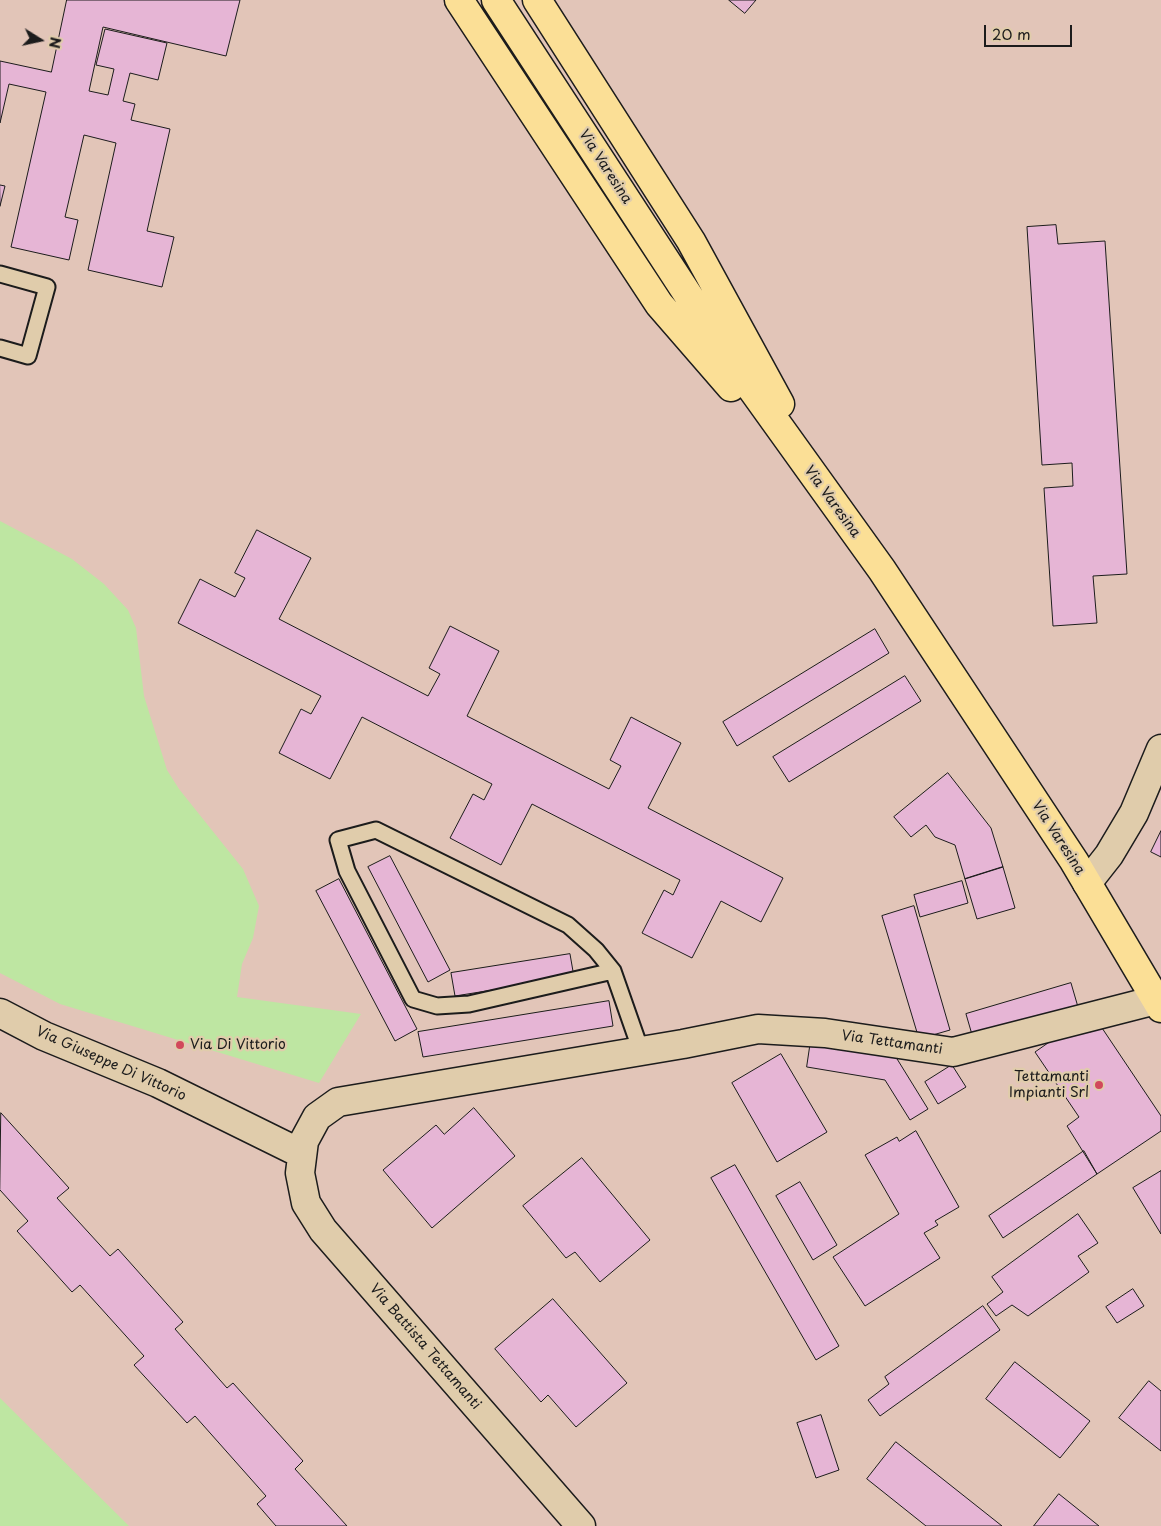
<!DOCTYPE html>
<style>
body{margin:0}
#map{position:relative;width:1161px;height:1526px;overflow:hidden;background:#e2c5b8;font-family:"Playpen Sans",sans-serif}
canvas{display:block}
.north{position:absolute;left:15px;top:15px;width:50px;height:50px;-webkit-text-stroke:4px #e0ccab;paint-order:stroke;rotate:100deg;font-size:14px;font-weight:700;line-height:20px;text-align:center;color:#1c1c1c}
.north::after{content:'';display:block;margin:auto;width:18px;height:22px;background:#1c1c1c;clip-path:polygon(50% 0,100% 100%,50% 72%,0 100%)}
.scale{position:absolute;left:984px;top:25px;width:88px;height:22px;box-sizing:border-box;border:2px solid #1c1c1c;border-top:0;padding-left:6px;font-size:15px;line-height:18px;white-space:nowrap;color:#1c1c1c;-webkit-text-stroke:4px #e0ccab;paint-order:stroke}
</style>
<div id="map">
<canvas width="1161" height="1526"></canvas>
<div class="north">N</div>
<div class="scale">20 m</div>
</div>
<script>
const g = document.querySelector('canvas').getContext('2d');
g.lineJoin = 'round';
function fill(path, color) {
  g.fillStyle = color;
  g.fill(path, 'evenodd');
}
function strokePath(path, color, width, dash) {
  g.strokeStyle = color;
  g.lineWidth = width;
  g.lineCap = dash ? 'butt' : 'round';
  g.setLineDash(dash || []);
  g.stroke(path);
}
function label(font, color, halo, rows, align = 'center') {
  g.font = font + ' "Playpen Sans",sans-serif';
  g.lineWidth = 4.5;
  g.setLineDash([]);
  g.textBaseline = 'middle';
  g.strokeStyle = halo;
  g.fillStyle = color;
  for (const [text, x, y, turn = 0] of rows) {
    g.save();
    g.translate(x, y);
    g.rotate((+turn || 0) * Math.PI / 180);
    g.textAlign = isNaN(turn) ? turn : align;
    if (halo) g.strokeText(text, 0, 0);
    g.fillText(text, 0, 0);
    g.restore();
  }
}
const green = new Path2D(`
 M0,521L72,559L104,584L128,610L136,628L144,696L167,770L179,789L243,869L259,906L253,938L242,964L237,997L361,1014L319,1083L60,1004L0,973Z
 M0,1398L129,1526H0Z`);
const building = new Path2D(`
 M67,0H240L226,56L103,27L89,91L108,95L114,69L96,65L105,29L167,43L158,80L130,73L123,101L135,104L131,120L170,129L147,231L174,237L162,287L88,270L116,143L84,135L65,217L78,220L69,260L11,247L46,92L9,84L0,123V61L51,72Z
 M729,0H756L745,13Z
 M0,185L5,186L0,206Z
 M1056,225L1058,244L1105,241L1127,574L1093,576L1097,623L1053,626L1044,488L1073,486L1072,463L1042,465L1027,227Z
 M257,530L311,558L279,619L428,696L440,674L429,668L450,626L499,651L467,716L609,789L621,766L610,760L631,717L681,743L648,808L783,878L761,922L721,901L692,958L642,933L664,890L673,895L680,880L532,804L501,865L450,838L473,794L484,800L492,784L362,717L330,779L279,753L301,709L311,714L321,696L178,623L200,579L235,597L245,578L235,573Z
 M875,629L889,653L737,746L723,722Z
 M905,676L921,701L789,782L773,757Z
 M948,773L991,828L1003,867L965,879L955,845L935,837L926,825L911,837L894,817Z
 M1161,831V857L1151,852Z
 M390,856L450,970L428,982L368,867Z
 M1003,867L1015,908L977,919L965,879Z
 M339,879L417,1029L395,1041L316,891Z
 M962,881L968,903L920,917L914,895Z
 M914,906L950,1030L919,1039L882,916Z
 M570,954L574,977L455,996L451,973Z
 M1071,983L1078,1007L973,1038L966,1014Z
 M609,1001L613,1026L423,1057L418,1032Z
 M1085,1025L1090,1032L1100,1025L1161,1116V1131L1097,1174L1067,1126L1079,1117L1035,1052L1068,1029Z
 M811,1040L894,1054L928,1109L910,1120L885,1080L807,1067Z
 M781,1054L827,1132L777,1162L732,1083Z
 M952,1065L966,1087L938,1104L925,1082Z
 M474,1108L515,1156L432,1228L383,1170L436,1125L444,1134Z
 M1,1113L69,1188L57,1198L110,1256L118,1249L183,1322L175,1329L227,1388L233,1383L303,1461L295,1469L347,1526H276L257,1504L266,1496L195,1416L187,1423L134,1365L144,1356L80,1285L72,1292L17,1231L28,1221L0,1190Z
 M916,1131L959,1207L935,1221L938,1225L924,1233L940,1258L865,1306L833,1257L899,1214L865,1155L897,1137L899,1141Z
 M1084,1151L1097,1174L1003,1238L989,1216Z
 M582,1158L650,1240L600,1282L575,1252L566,1258L523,1206Z
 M735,1165L839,1346L816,1360L711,1178Z
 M1161,1171V1234L1133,1188Z
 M800,1182L837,1245L813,1260L776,1196Z
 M1078,1214L1098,1243L1078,1256L1089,1272L1028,1316L1012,1305L996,1316L987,1304L1003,1292L992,1277Z
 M1133,1289L1144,1306L1117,1323L1106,1307Z
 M553,1299L627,1383L576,1427L548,1395L541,1402L495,1349Z
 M983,1306L1000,1330L880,1416L868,1400L889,1384L885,1377Z
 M1015,1362L1090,1421L1060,1458L986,1399Z
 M1149,1381L1161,1391V1451L1119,1418Z
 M821,1415L839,1470L816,1478L797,1423Z
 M896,1442L1002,1526H926L867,1479Z
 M1059,1494L1099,1526H1034Z`);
const service = new Path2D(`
 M0,274L47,287L28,356L0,348
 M613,971L469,1004L437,1006L413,999L347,871L338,840L376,830L568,925L596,950L613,971L641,1051`);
const minor = new Path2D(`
 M1087,883L1109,855L1134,813L1161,749
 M0,1013L44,1036L158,1083L302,1154
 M581,1526L323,1230L306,1203L300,1173L304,1141L317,1117L338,1102L683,1044L758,1029L825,1033L953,1052L1156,1000`);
const primary = new Path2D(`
 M459,0L659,304L731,387
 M496,0L724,350L882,570L1074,861L1161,1008
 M537,0L691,241L780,404`);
const markers = [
 [180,1045,5,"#d1495b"],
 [1099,1085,5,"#d1495b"]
];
const streetNames = [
 ["Via Varesina",605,167,57],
 ["Via Varesina",832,502,54],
 ["Via Varesina",1058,838,57],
 ["Via Tettamanti",892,1043,8],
 ["Via Giuseppe Di Vittorio",111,1064,24],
 ["Via Battista Tettamanti",425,1347,49]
];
const poiNames = [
 ["Via Di Vittorio",190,1045],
 ["Tettamanti",1089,1077,"right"],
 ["Impianti Srl",1089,1093,"right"]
];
fill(green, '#bee6a2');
fill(building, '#e6b5d5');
strokePath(building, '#1c1c1c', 1);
strokePath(service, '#1c1c1c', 19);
strokePath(minor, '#1c1c1c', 31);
strokePath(primary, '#1c1c1c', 31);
strokePath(service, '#e0ccab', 15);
strokePath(minor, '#e0ccab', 28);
strokePath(primary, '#fbdf96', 28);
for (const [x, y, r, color] of markers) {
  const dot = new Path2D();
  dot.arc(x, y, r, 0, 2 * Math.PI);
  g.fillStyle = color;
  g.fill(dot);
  strokePath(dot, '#e0ccab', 2);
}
label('14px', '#1c1c1c', '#e0ccab', streetNames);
label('14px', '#1c1c1c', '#e0ccab', poiNames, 'left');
</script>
